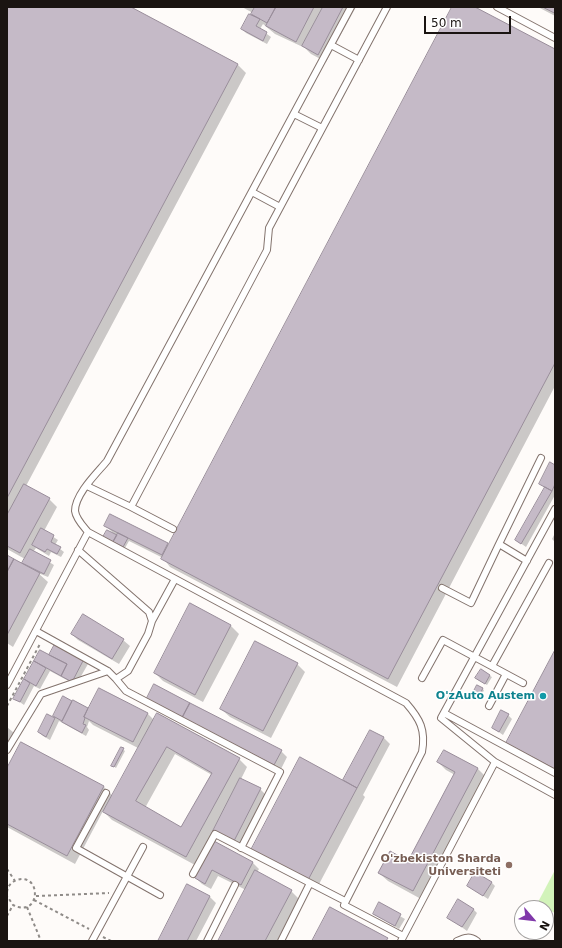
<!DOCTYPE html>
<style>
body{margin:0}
#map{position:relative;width:562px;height:948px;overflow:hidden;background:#fefbf9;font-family:"DejaVu Sans",sans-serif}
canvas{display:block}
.frame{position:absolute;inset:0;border:8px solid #1a1411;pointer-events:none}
.north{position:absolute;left:514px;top:900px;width:40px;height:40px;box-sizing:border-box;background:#fff;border:1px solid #a3a1a0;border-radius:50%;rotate:118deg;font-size:11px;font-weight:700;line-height:16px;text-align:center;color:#1a1411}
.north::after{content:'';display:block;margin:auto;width:14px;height:18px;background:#8038aa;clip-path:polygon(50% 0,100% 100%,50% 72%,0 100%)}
.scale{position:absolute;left:424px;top:16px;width:87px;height:18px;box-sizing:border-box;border:2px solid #1a1411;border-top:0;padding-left:5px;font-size:12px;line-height:14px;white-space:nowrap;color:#1a1411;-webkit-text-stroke:3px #fff;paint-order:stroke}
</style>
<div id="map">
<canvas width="562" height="948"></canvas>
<div class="frame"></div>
<div class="north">N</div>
<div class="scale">50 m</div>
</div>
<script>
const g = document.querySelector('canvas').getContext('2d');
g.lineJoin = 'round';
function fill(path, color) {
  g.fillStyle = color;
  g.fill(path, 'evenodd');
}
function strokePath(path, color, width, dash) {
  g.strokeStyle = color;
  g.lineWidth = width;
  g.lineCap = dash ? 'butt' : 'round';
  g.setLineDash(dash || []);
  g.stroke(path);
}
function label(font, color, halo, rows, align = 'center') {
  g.font = font + ' "DejaVu Sans",sans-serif';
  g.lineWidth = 3;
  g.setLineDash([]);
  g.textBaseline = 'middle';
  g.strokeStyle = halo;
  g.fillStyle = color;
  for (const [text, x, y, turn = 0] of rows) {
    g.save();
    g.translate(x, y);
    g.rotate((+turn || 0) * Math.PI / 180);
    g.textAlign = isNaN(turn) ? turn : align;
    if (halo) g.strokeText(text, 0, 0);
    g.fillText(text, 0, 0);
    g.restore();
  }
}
const green = new Path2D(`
 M555,870V913L537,904Z`);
const shadow = new Path2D(`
 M7,7H129L238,65L246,73L26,486L49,499L57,507L44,531L58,540L55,545L64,552L61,557L51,552L49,556L36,548L33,552L54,565L48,577L38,573L48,582L13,647L7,643V557L26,566L23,563L25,559L7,549Z
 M242,7H356L326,62L311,54L305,48L275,34L263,24L260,29L271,37L267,44L246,33L242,29L253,13Z
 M453,7H473L555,50V386L397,687L170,567L163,558L129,541L125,548L106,539L113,533L106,526L169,545Z
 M538,7H555V16Z
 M555,466V495L526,547L516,540L546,488L540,483Z
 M555,533V542L552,539Z
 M83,616L123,640L130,646L119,664L78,640L72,634Z
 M231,626L239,634L203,702L163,681L155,673Z
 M40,651L50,656L84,660L88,664L76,685L50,671L40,689L34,686L24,705L14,698Z
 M555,652V772L515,751L507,743Z
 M297,664L305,672L271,738L230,717L221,709Z
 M481,671L492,677L487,685L478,680Z
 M477,686L484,690L480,699L473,695Z
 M63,698L89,710L147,713L154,720L239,759L247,767L241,779L260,789L266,795L240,846L221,836L214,829L195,865L112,820L103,811L75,864L7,827V770L22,743L104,787L113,796L138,748L93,725L89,721L87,727L89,730L86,736L59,721L50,740L43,736L39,732L53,718ZM175,754L212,775L182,829L145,808Z
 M154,706L281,751L287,757L280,771Z
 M508,715L512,719L503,735L493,728Z
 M7,727L14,733L7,747Z
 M370,731L384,738L390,744L363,795L365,797L317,888L260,858L344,781Z
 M121,748L125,751L116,768L112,765Z
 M444,751L478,769L486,777L421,899L388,881L379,873L408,862L455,775L446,770L438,762Z
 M214,843L253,863L259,869L257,872L291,891L299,899L277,941H219L246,890L218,876L211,889L202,884L196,878Z
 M491,882L495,886L488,899L468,886Z
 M209,896L216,903L196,941H160Z
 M379,904L405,919L399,929L374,914Z
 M473,909L477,913L467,931L448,917Z`);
const building = new Path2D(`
 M7,7H131L238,64L7,498Z
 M255,7H276L267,23L251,14Z
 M276,7H314L296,42L266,26Z
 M323,7H343L318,55L302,46Z
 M452,7H475L555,49V363L388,679L161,559Z
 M543,7H555V13Z
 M249,14L260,19L256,26L267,32L263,41L241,29Z
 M550,462L555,465V484L552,491L539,484Z
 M24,484L50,498L20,553L7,546V515Z
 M545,487L552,491L521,544L515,540Z
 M110,514L168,543L162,555L104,526Z
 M41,528L54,535L51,542L61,547L57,554L47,549L45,552L32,545Z
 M107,530L117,535L113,542L103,537Z
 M118,533L128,538L123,547L113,542Z
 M30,549L51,560L44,574L22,563Z
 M7,555L14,559L7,572Z
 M14,559L40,573L7,635V572Z
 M190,603L231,625L195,695L154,673Z
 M83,614L124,639L112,659L71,634Z
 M255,641L298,663L263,731L220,709Z
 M55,644L84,659L72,682L61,676L67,664L49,655Z
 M40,650L67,664L61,676L34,661Z
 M555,650V769L506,743Z
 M34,661L46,668L36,686L24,679Z
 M481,669L490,675L485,684L475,678Z
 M24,679L30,683L20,702L13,699Z
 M154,684L190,703L182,718L146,700Z
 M477,685L483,688L478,698L472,695Z
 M99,688L148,713L133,742L84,717Z
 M63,696L72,701L62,721L53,716Z
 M73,700L88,708L84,717L85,718L83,724L86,725L82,733L62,722Z
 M190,703L282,750L274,765L182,718Z
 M501,710L509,714L499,732L492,728Z
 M157,713L240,758L186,857L103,812ZM167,747L212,773L181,827L136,801Z
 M47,714L55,718L46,737L38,732Z
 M370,730L384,737L357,788L343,780Z
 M21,742L104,786L67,856L7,824V768Z
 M121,747L124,748L114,767L111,766Z
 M444,750L478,768L413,891L378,873L390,851L408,861L455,772L437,762Z
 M300,757L357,788L308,880L251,850Z
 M240,778L261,788L234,841L213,831Z
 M214,841L253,862L241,885L212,870L205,884L195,878Z
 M255,870L292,890L265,941H218Z
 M475,872L492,882L483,896L467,886Z
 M187,884L210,896L187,941H158Z
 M458,899L474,909L462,927L447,918Z
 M379,902L401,914L395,926L373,914Z
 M330,907L388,938L386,941H312Z`);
const path = new Path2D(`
 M7,706L40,644
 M7,869L15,881
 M7,892C8,886 11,882 17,880C42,872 41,919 13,905L7,896
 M36,896L109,893
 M34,900L89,929
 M27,907L41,941
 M7,916L13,905
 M103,937L111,941`);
const lane = new Path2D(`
 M351,7L107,461C97,473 75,494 75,511C76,519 83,526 88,532L406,703C420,719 426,730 422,752L344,905L403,936
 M497,7L555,38
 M331,45L359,60
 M294,114L322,128
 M252,192L280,207
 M87,486L131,507L267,250L269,228L387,7
 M131,507L173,529
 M499,544L541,458
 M442,588L471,603L499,544L527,561
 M152,621L175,579
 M36,631L108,671L116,679L128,671L148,634L152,621L149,612L78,550
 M492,666L549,563
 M422,678L443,640L523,683
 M116,679L126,691L280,772L241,848
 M7,685L88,532
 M489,706L506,674
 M444,713L555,773
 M7,750L41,694L108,671
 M495,762L555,795
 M106,793L76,848L160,895
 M193,874L215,834L345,901
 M92,941L143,847
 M207,941L235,885
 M281,941L310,883
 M401,941L495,762L441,718L555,509
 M457,941C465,937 470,936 477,941`);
const markers = [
 [543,696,4,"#0f9aa8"],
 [509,865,4,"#8d6e63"]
];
const cultureNames = [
 ["O'zAuto Austem",535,696]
];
const educationNames = [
 ["O'zbekiston Sharda",501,859],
 ["Universiteti",501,872]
];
fill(green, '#d2f3ba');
fill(shadow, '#0003');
fill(building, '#c5bac7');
strokePath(building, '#998d9a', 1);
strokePath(lane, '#83736d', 8);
strokePath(path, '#8f8b88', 2, [3, 3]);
strokePath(lane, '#fff', 6);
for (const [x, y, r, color] of markers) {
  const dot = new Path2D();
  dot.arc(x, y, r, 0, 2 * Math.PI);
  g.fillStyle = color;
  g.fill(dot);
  strokePath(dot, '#fff', 1.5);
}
label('bold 11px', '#0d838f', '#fff', cultureNames, 'right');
label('bold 11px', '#785e54', '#fff', educationNames, 'right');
</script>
